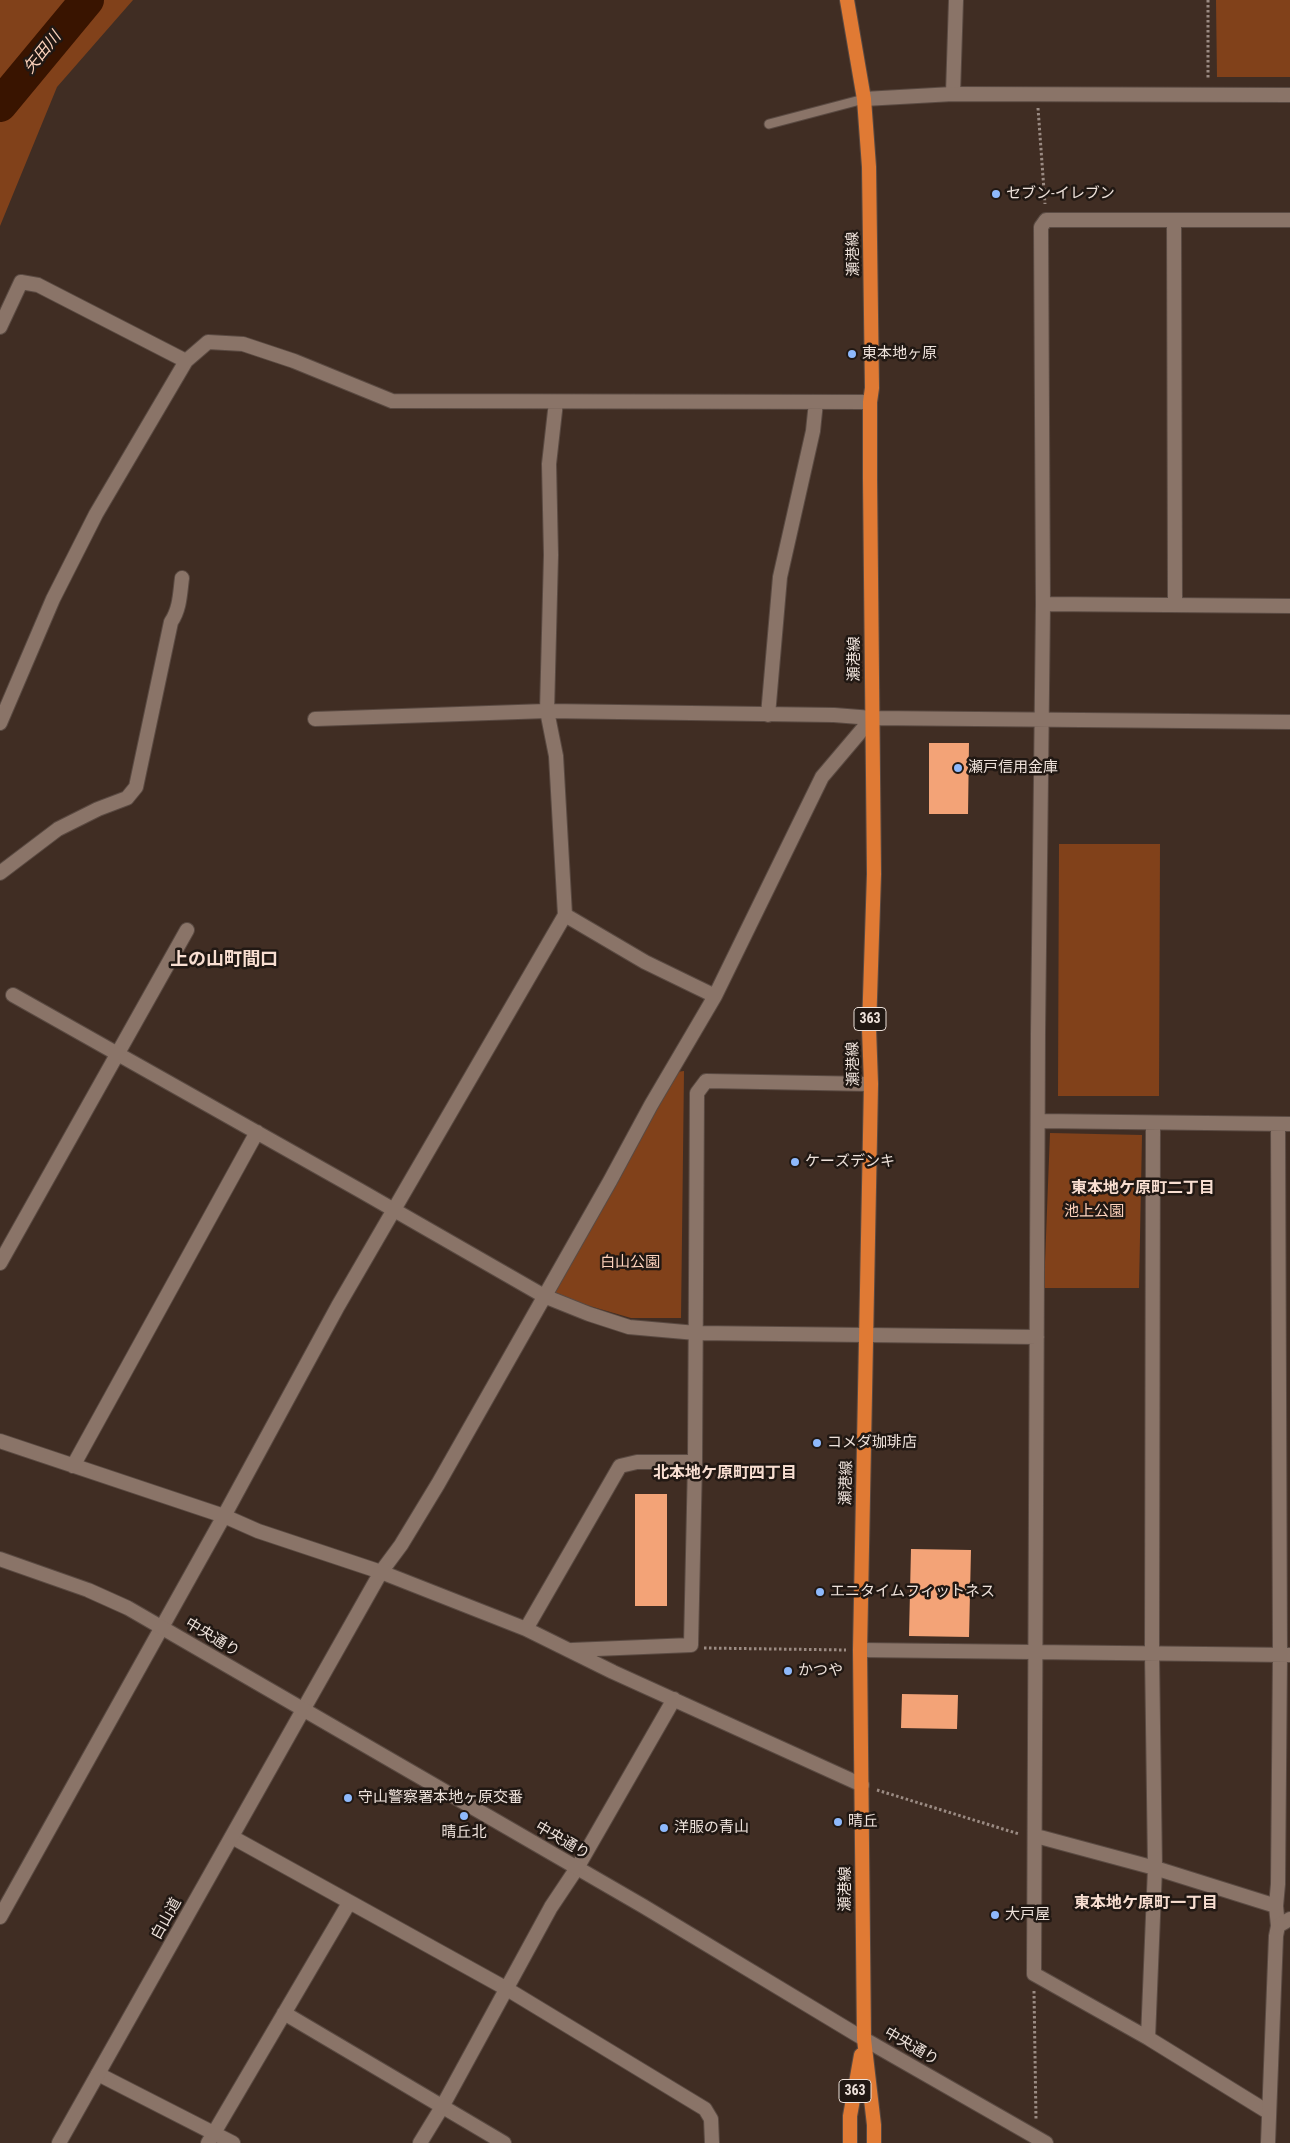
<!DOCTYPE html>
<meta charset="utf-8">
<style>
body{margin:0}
canvas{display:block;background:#402d23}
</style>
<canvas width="1290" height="2143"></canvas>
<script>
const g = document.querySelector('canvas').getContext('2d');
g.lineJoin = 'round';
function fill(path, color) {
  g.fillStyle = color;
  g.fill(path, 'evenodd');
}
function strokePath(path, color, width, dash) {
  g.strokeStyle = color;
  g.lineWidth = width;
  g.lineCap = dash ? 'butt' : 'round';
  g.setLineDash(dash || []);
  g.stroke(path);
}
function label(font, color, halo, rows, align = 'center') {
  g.font = font + ' "Roboto Condensed","Noto Sans JP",sans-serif';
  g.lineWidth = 5;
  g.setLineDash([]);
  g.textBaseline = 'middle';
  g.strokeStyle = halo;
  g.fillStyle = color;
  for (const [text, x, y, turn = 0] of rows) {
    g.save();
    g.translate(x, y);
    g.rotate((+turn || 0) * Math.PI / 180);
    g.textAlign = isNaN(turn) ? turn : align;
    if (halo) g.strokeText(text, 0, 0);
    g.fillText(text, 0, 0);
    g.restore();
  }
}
const green = new Path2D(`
 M0,0H133L57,87L0,226Z
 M1216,0H1290V77H1217Z
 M1059,844H1160L1159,1096H1058Z
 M684,1071L681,1318H631L552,1295L677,1072Z
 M1050,1133L1142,1135L1139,1288H1044Z`);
const river = new Path2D(`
 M0,105L87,0`);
const building = new Path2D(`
 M929,743H969L968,814H929Z
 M635,1494H667V1606H635Z
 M911,1549L971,1550L969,1637L909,1636Z
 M902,1694L958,1695L957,1729L901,1728Z`);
const path = new Path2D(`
 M1208,0V79
 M1038,108L1045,204
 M704,1648L846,1650
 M877,1790L1019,1834
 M1034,1991L1036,2120`);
const service = new Path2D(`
 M769,124L864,99`);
const minor = new Path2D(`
 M953,94L956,0
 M1174,221L1175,605
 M0,327L21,282L38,285L186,361
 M1043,604L1290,606
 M768,715L780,577L813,431L816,402
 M315,719L547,711L834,715L872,718L1290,722
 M0,723L53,599L96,514L186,361L208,342L243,344L294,361L392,401L870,402
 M0,873L58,829L98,809L127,798L136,787L171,622C180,609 180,593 182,578
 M565,915L645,962L715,996
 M13,995L361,1191L544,1296L589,1314L629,1327L696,1333L1037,1337
 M1038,1121L1290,1124
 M0,1263L187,930
 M0,1441L224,1516L258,1531L381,1572L526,1629L613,1672L862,1785
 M73,1466L257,1132
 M526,1629L620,1466L637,1462H695
 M572,1650L691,1645L695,1462L697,1093L706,1081L871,1084
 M860,1650L1290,1655
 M303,1710L381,1572L401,1545L438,1484L610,1181L651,1105L715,996L822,777L872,718
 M1036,1836L1155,1868L1276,1906
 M232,1837L507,1989L705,2109L711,2119L712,2143
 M0,1917L224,1516L338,1306L565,915L556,756L547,711L551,555L549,464L556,402
 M1278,1926L1276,1906L1278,1884L1280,1655L1278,1124
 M284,2013L504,2143
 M1148,2038L1155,1868L1152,1653L1153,1123
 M98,2074L233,2143
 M1268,2112L1148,2038L1034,1974L1038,1034L1043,604L1041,227L1046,220H1290
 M208,2143L349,1903
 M420,2143L442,2107L551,1907L577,1868L674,1699`);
const tertiary = new Path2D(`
 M864,99L953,94L1290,95
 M0,1559L88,1590L128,1608L643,1906L864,2039L1046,2143
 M59,2143L303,1710
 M1268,2143L1276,1936L1278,1926L1290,1919`);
const trunk = new Path2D(`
 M847,0L864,99L869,167L872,388L870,402V479L874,874L869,1028L871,1084L860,1650L864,2039L874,2125V2143
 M850,2143V2116L861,2055`);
const markers = [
 [996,194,5,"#8eb9fc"],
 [852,354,5,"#8eb9fc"],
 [958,768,5,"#8eb9fc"],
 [795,1162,5,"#8eb9fc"],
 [817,1443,5,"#8eb9fc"],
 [820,1592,5,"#8eb9fc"],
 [788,1671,5,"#8eb9fc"],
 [348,1798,5,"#8eb9fc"],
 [464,1816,5,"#8eb9fc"],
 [838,1822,5,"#8eb9fc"],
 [664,1828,5,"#8eb9fc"],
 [995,1915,5,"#8eb9fc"]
];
const shields = [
 [870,1019,32],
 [855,2091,32]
];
const shieldNames = [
 ["363",870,1019],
 ["363",855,2091]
];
const poiNames = [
 ["セブン-イレブン",1006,194],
 ["東本地ヶ原",862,354],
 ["瀬戸信用金庫",968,768],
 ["ケーズデンキ",805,1162],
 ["コメダ珈琲店",827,1443],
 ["エニタイムフィットネス",830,1592],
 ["かつや",798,1671],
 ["守山警察署本地ヶ原交番",358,1798],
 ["晴丘",848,1822],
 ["洋服の青山",674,1828],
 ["晴丘北",464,1833,"center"],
 ["大戸屋",1005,1915]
];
const streetNames = [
 ["瀬港線",854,254,-91],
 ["瀬港線",855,659,-90],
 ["瀬港線",854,1064,-91],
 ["瀬港線",847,1483,-89],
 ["中央通り",212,1638,31],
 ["中央通り",562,1841,30],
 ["瀬港線",846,1889,-90],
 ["白山道",167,1919,-61],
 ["中央通り",911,2047,30]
];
const parkNames = [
 ["池上公園",1094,1212],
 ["白山公園",630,1263]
];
const waterNames = [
 ["矢田川",43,53,-51]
];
const neighbourhoodNames = [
 ["東本地ケ原町二丁目",1143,1189],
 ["北本地ケ原町四丁目",725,1474],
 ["東本地ケ原町一丁目",1146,1904]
];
const quarterNames = [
 ["上の山町間口",224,960]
];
fill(green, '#81411a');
strokePath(river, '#391400', 34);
fill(building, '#f3a377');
strokePath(service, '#5a4a42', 11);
strokePath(minor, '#5a4a42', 16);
strokePath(tertiary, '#5a4a42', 16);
strokePath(trunk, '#5a4a42', 16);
strokePath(path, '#9b8b83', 3, [2.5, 2.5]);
strokePath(service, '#8a7468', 9);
strokePath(minor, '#8a7468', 14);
strokePath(tertiary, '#8a7468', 14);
strokePath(trunk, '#e07a34', 14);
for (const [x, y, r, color] of markers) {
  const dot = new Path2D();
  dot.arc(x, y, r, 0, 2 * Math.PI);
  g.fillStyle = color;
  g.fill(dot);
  strokePath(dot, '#211813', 2);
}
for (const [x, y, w] of shields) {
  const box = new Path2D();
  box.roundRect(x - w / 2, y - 11.5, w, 23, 4);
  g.fillStyle = '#211813';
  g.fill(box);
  strokePath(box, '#ede1da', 1);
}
label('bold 14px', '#ede1da', null, shieldNames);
label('15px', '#ede1da', '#211813', poiNames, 'left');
label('15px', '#ede1da', '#211813', streetNames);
label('15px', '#fed3bd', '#211813', parkNames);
label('italic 16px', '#fcd2bb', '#211813', waterNames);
label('bold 16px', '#f8ded1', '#211813', neighbourhoodNames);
label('bold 18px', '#f8ded1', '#211813', quarterNames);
</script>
